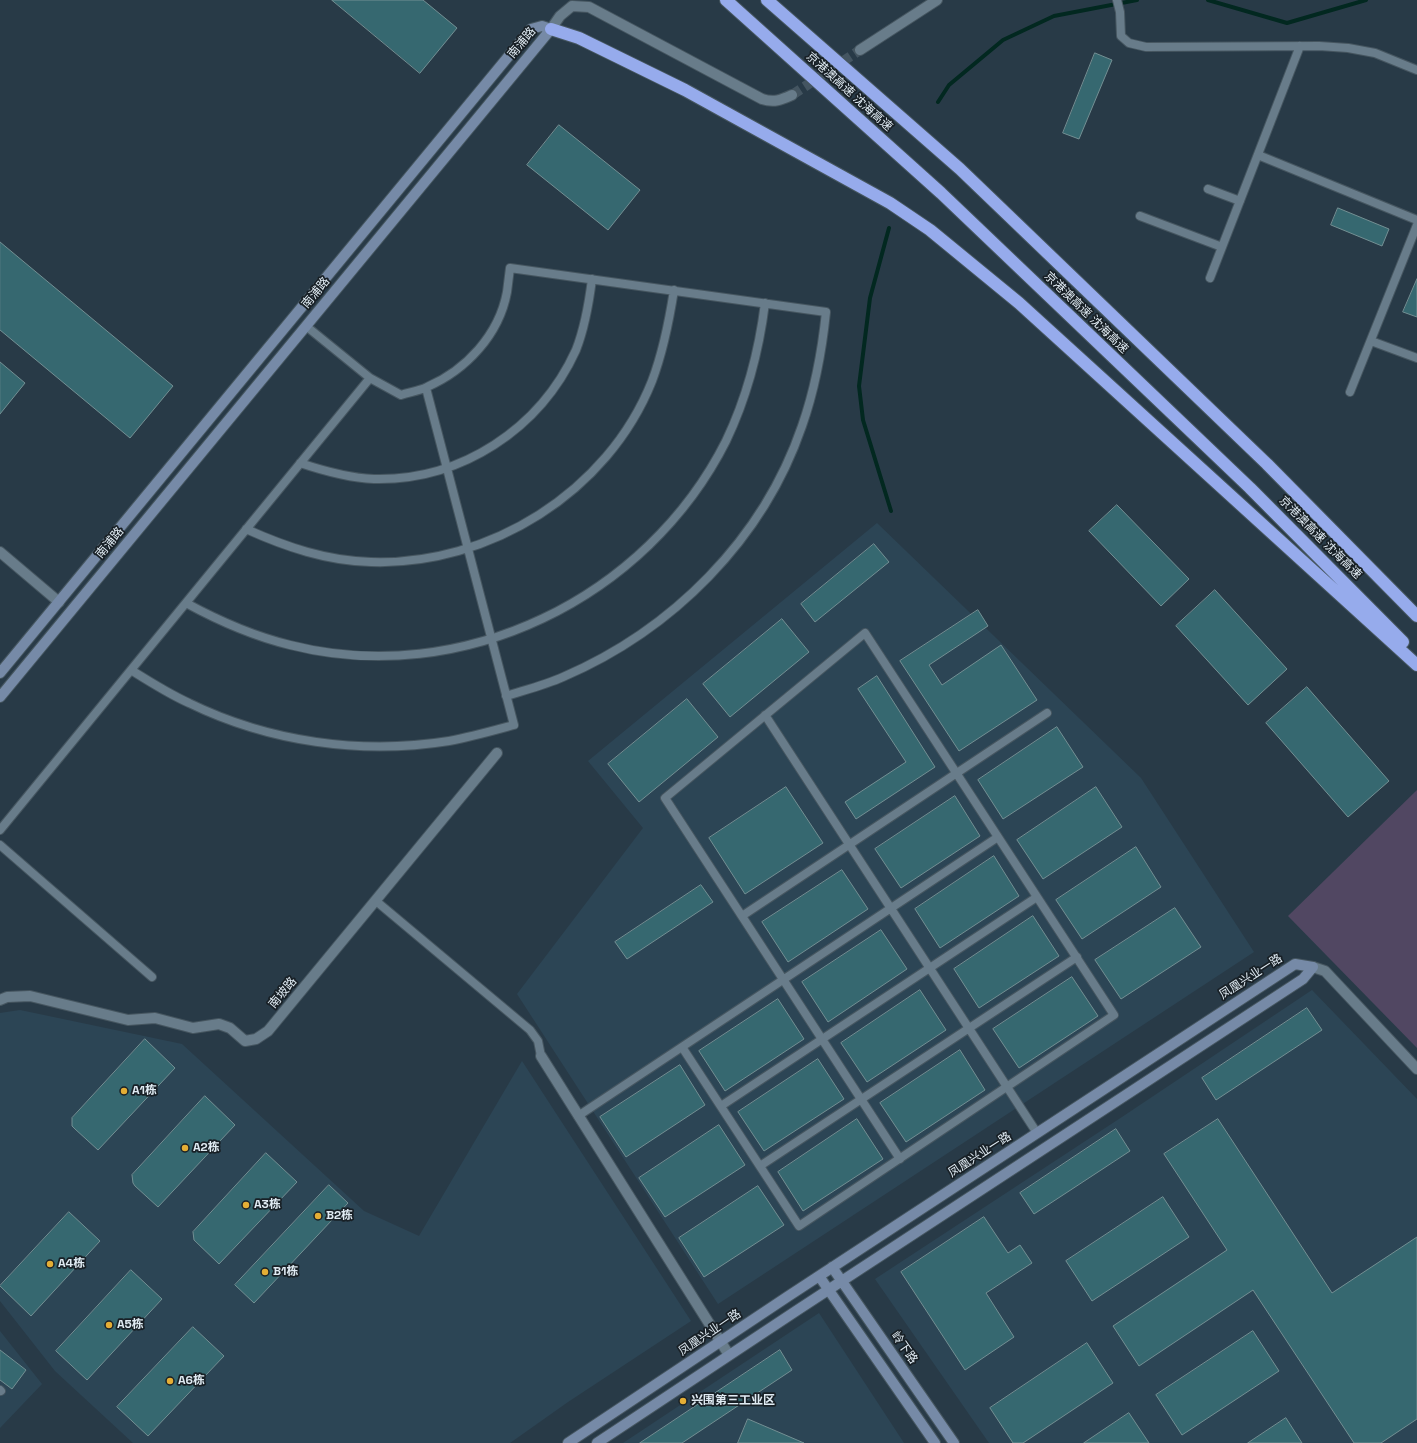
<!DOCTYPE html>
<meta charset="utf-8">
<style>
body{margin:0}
canvas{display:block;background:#283a47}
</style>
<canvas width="1417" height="1443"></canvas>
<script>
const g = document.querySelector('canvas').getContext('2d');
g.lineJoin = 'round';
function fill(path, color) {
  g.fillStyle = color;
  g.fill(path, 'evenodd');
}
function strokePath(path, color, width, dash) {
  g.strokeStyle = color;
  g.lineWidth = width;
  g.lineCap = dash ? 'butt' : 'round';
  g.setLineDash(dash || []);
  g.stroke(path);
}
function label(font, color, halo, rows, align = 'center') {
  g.font = font + ' "Space Grotesk","Noto Sans SC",sans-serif';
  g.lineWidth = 3.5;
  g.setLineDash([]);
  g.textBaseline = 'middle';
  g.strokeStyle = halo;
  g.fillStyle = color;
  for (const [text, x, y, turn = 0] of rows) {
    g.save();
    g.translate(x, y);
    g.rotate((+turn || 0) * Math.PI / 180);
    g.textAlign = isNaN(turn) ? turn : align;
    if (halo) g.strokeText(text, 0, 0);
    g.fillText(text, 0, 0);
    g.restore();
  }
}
const built = new Path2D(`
 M877,523L1141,778L1254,952L718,1304L517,994L643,828L588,761Z
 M1312,990L1417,1099V1443H989L875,1279L1122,1117Z
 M20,1010L182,1044L364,1211L419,1236L522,1061L691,1321L568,1402L510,1443H133L55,1371L0,1301V1013Z
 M819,1313L904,1443H623Z
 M0,1331L42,1384L0,1428Z`);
const green = new Path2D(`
 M1417,790V1048L1288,916Z`);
const stream = new Path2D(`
 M1208,0L1287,23L1366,0
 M938,102L949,85L1003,40L1054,16L1137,0
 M889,228L870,298L859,386L863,420L891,511`);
const building = new Path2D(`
 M332,0H423L457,28L420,73Z
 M1095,53L1112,60L1079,139L1063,133Z
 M559,125L640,190L608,230L527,165Z
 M1338,208L1389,229L1382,246L1331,225Z
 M0,242L173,386L130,438L0,330Z
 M1417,279V317L1403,312Z
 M0,362L25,383L0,414Z
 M1117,505L1189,579L1161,606L1089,531Z
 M874,544L889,562L815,622L801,604Z
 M1215,590L1287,669L1248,705L1176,626Z
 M978,610L988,626L929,665L942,685L1001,645L1037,700L959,751L900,661Z
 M782,619L809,652L730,717L703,684Z
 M877,676L935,767L856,819L845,802L906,762L858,689Z
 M1307,687L1389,781L1348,817L1266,723Z
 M687,699L718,737L639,802L608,764Z
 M1057,727L1083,767L1003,819L978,780Z
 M786,787L823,843L745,894L709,838Z
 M1096,787L1122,827L1043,879L1017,840Z
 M955,796L980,836L901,888L875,849Z
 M1136,847L1161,887L1082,939L1056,900Z
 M994,856L1019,896L940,948L915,909Z
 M842,870L868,909L788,962L762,922Z
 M701,885L713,902L627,959L615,942Z
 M1175,908L1201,947L1121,999L1095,960Z
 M1033,916L1059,956L979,1008L954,969Z
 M881,930L907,969L828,1022L802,982Z
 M1072,977L1098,1016L1019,1068L993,1029Z
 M920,990L946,1030L867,1082L841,1043Z
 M778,999L804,1039L725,1091L699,1051Z
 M1307,1008L1322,1030L1216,1100L1202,1078Z
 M145,1039L175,1068L98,1150L75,1129L72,1126V1118Z
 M960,1050L985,1090L906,1142L880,1103Z
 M818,1059L844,1099L764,1151L738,1112Z
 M680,1065L705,1105L626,1157L600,1117Z
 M205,1096L235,1125L158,1207L135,1186L133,1183L132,1175Z
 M857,1119L883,1159L803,1211L778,1172Z
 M1218,1119L1332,1293L1417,1237V1419L1381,1443H1354L1253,1290L1139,1366L1113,1326L1227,1250L1164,1154Z
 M719,1125L745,1165L665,1217L639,1178Z
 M1116,1129L1130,1151L1034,1214L1020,1193Z
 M266,1153L297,1182L219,1264L194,1240L193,1232Z
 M329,1185L348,1203L254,1303L235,1285Z
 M758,1186L784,1225L704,1277L679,1238Z
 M1163,1197L1189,1237L1092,1301L1066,1261Z
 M69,1212L100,1241L31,1316L0,1286Z
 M984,1217L1008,1253L1020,1245L1032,1263L986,1293L1014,1337L965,1370L901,1272Z
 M131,1270L162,1299L87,1380L56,1351Z
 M193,1327L224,1356L148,1436L117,1407Z
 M1253,1331L1279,1371L1182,1435L1156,1395Z
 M1087,1343L1113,1383L1023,1443H1013L990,1408Z
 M0,1350L26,1370L12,1389L0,1380Z
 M780,1350L792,1370L682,1443H640Z
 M1129,1413L1149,1443H1084Z
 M1286,1418L1302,1443H1248Z
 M748,1419L804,1443H738Z`);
const streetTunnel = new Path2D(`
 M792,95L860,50`);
const lane = new Path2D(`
 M1117,0L1120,12L1121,36L1129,43L1146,47L1319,46L1348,48L1375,53L1417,70
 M1258,155L1417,220
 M1208,189L1240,201
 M1140,216L1222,247
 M1210,278L1300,46
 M306,326L370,378L401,395C410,392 419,391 427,387C466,370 499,335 507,292C508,284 509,276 510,268L826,312C822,351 815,389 802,426C763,540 672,630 563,677C545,685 525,690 506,696
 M1371,341L1417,358
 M1350,392L1417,225
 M300,463C324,471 348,478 374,479C461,481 540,429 576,350C585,327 589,303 592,279
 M246,529C286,547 327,561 371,562C489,566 608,492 652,381C663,352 669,322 674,290
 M186,603C219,621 253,636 290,645C462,689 647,598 726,441C747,397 759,351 765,303
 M131,670C150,682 169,694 189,703C269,742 361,755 449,741C471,737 492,731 514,725L426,388
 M765,715L1037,1133
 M0,830L370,378
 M0,845L152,977
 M376,901L530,1030L538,1041L541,1056
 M742,916L1047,713
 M682,1047L799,1226L1114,1015L865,633L665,798L900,1159
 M721,1106L1037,897
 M578,1116L998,837
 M760,1166L1077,957
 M0,1390L1,1391`);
const street = new Path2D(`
 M551,29L560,16L572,6L589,7L762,99C774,103 781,100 792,95
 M860,50L937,0
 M0,552L59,602
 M1313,967L1325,971L1417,1069
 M0,1000L7,997L30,996L128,1020L155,1018L193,1028L219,1024L230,1028L245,1041L256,1039L268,1031L497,753
 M541,1056L729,1355`);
const secondary = new Path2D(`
 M0,673L531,29L542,26L551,29L0,697
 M832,1267L954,1443
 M819,1276L935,1443
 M568,1443L787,1297L1295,964L1313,967
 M597,1443L796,1311L1303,979L1313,967`);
const highway = new Path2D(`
 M726,0L941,193L1250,488L1403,642
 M767,0L960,169L1267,464L1417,616
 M551,29L579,38L685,90L890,203L930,230L1019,303L1417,665`);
const markers = [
 [124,1091,4,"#e4ae35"],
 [185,1148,4,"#e4ae35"],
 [246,1205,4,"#e4ae35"],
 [318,1216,4,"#e4ae35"],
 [50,1264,4,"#e4ae35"],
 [265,1272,4,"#e4ae35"],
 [109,1325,4,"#e4ae35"],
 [170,1381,4,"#e4ae35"],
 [683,1401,4,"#e4ae35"]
];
const streetNames = [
 ["南浦路",522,43,-50],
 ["京港澳高速 沈海高速",849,92,42],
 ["南浦路",316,293,-50],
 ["京港澳高速 沈海高速",1086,313,44],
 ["京港澳高速 沈海高速",1320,538,45],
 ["南浦路",110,543,-50],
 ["凤凰兴业一路",1251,977,-33],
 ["南坡路",283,993,-50],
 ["凤凰兴业一路",980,1155,-33],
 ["凤凰兴业一路",710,1333,-34],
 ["岭下路",904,1348,55]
];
const poiNames = [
 ["A1栋",132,1091],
 ["A2栋",193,1148],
 ["A3栋",254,1205],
 ["B2栋",326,1216],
 ["A4栋",58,1264],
 ["B1栋",273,1272],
 ["A5栋",117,1325],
 ["A6栋",178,1381],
 ["兴围第三工业区",691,1401]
];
fill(built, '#2c4555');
fill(green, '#514762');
strokePath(stream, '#022820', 4);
fill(building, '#366870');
strokePath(building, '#738f93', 1);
strokePath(streetTunnel, '#445561', 10, [10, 5]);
strokePath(lane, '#465660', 10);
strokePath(street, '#465660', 12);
strokePath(secondary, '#465660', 12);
strokePath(highway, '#465660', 14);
strokePath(lane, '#687c8a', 8);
strokePath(street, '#687c8a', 10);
strokePath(secondary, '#768aa7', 10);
strokePath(highway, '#96abec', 12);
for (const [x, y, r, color] of markers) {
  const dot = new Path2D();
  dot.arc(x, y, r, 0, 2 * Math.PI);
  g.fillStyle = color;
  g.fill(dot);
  strokePath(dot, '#182026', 1.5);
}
label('12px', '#e0ebf3', '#182026', streetNames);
label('bold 12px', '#e0ebf3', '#182026', poiNames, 'left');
</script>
